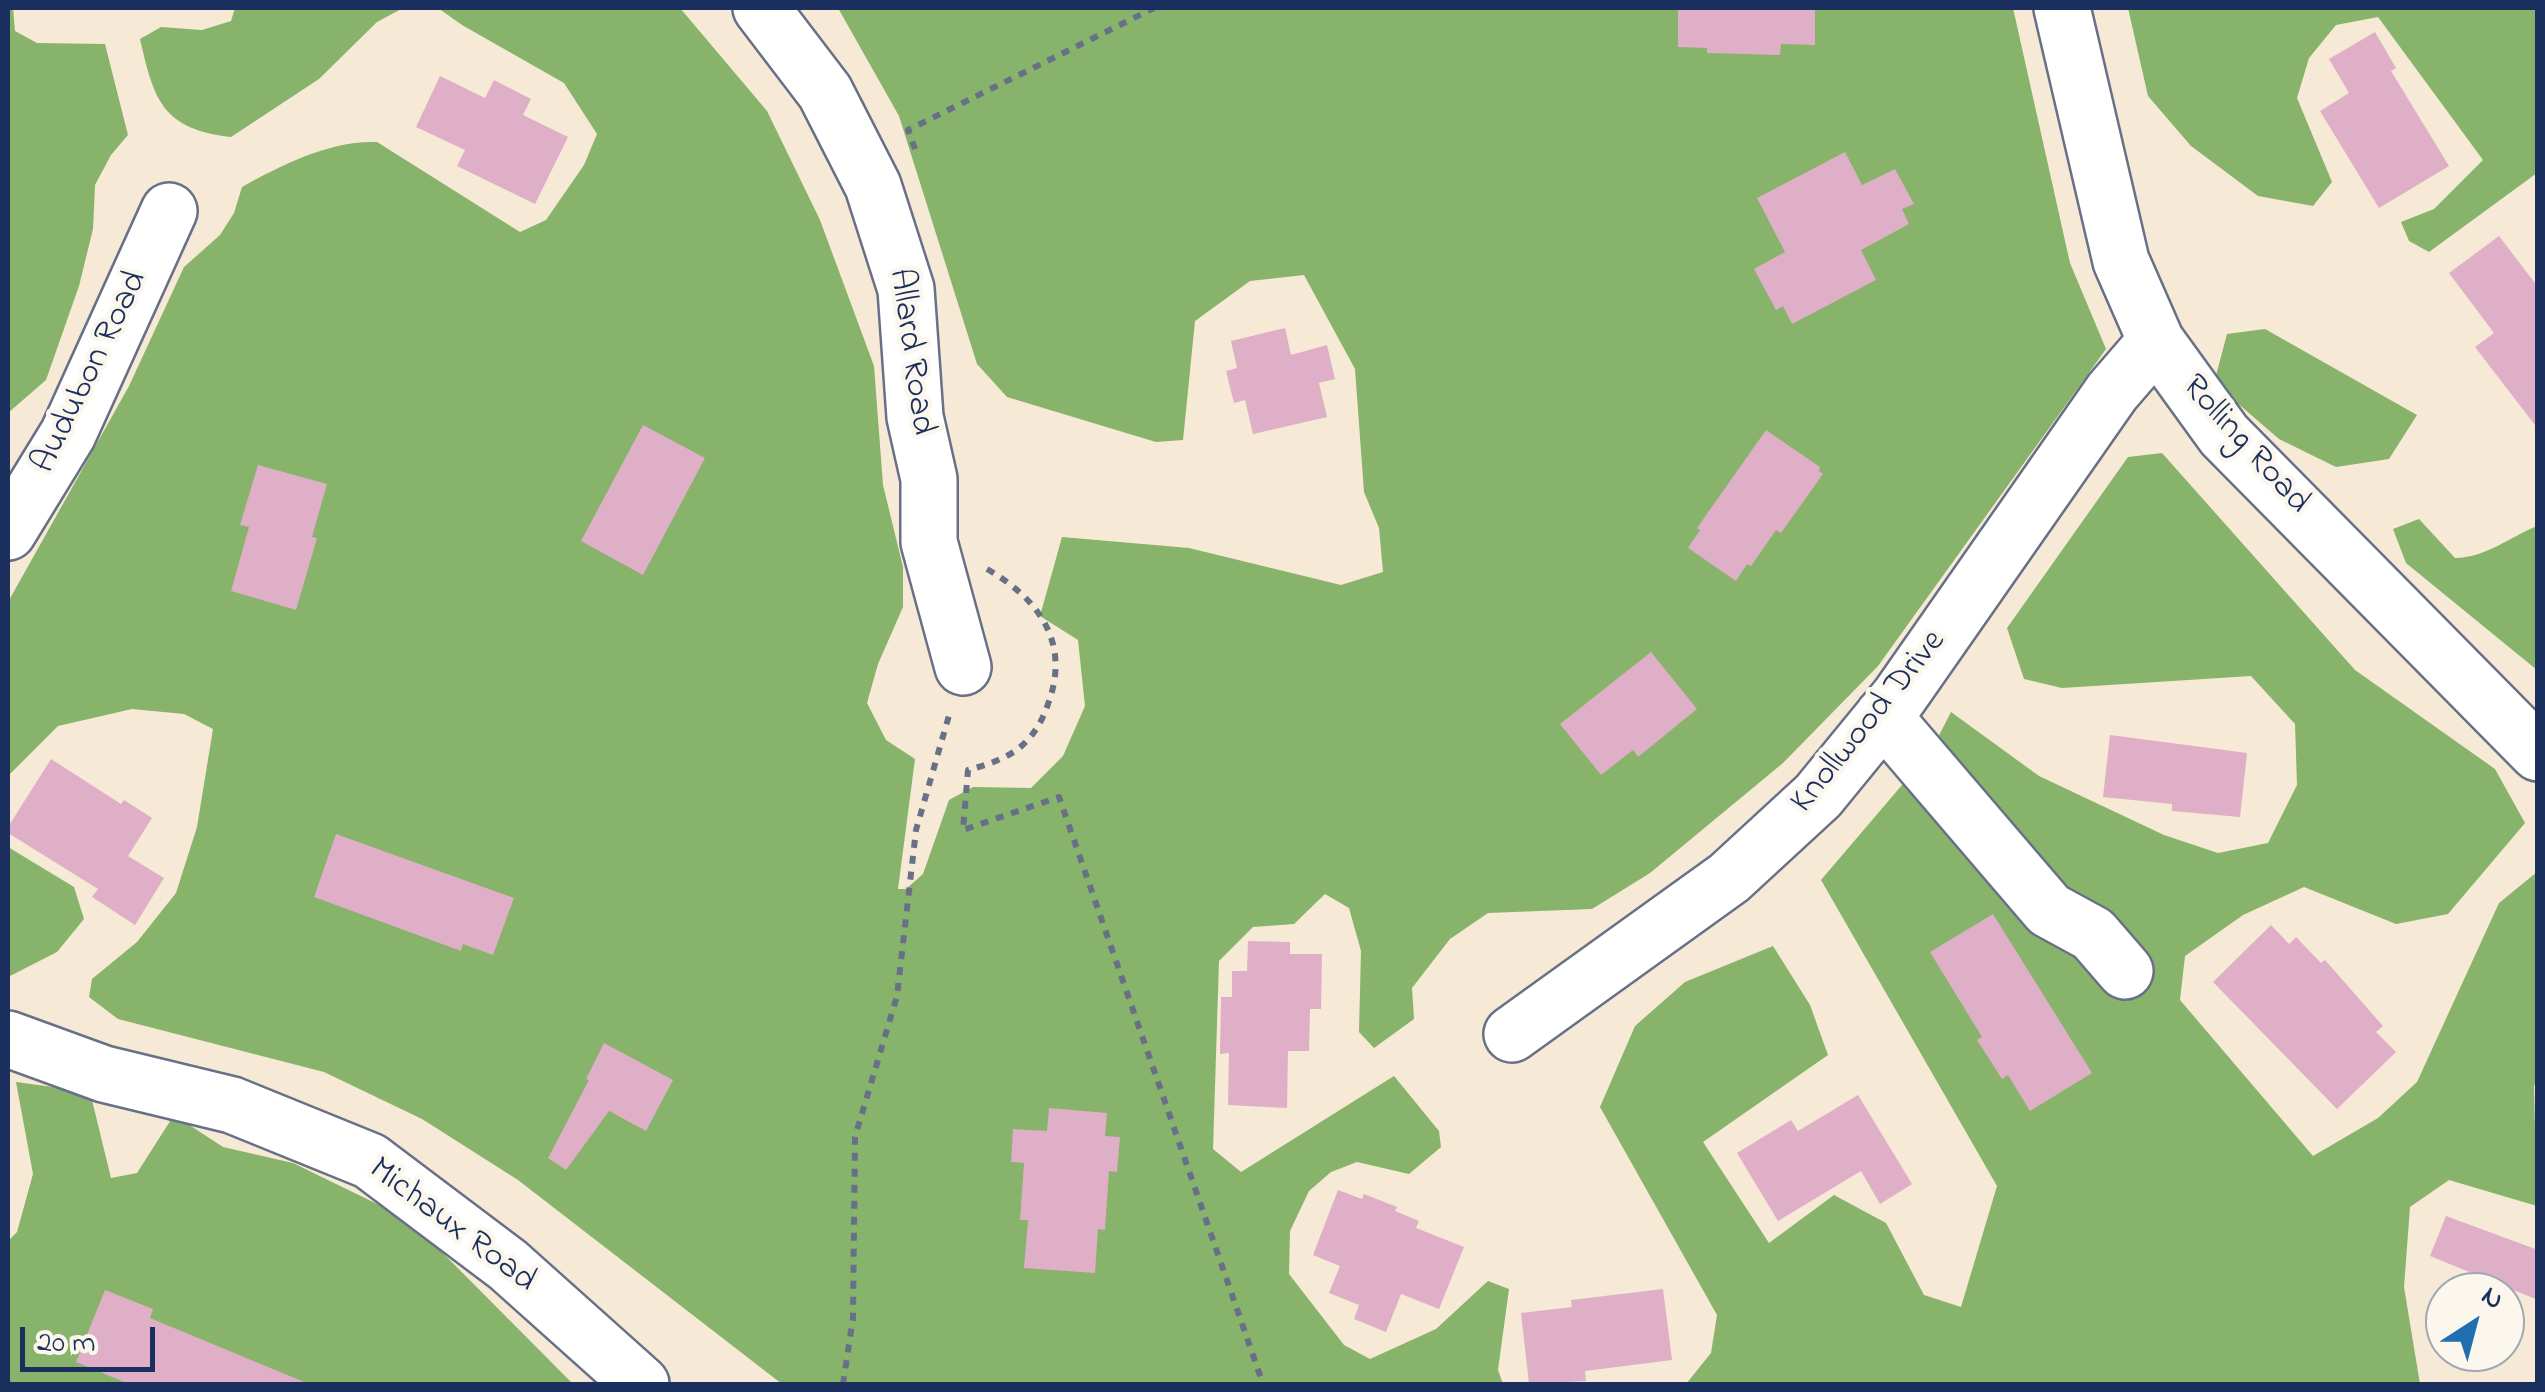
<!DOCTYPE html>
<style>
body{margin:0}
#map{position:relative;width:2545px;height:1392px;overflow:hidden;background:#f6e9d5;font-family:"Indie Flower",sans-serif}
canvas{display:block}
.frame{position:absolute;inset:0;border:10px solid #1b2f5e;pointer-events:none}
.north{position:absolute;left:2425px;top:1272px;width:100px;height:100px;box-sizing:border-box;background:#fbf7ec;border:2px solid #a1a7b3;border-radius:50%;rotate:36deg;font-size:28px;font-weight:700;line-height:40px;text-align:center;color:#1b2f5e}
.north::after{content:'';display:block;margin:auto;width:35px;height:45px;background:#1f6fb2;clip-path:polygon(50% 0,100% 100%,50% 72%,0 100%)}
.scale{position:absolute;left:20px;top:1327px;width:135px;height:45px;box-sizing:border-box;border:5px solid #1b2f5e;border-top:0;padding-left:12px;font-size:30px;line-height:35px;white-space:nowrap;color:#1b2f5e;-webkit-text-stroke:8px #fbf7ec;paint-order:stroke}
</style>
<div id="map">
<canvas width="2545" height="1392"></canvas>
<div class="frame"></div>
<div class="north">N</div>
<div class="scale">20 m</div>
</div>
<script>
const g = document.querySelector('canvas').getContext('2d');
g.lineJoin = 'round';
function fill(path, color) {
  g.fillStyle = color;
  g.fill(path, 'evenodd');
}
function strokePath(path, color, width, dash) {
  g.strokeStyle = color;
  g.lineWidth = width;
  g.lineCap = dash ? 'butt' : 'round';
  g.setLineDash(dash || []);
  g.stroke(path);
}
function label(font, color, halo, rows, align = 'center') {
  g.font = font + ' "Indie Flower",sans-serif';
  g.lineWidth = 9;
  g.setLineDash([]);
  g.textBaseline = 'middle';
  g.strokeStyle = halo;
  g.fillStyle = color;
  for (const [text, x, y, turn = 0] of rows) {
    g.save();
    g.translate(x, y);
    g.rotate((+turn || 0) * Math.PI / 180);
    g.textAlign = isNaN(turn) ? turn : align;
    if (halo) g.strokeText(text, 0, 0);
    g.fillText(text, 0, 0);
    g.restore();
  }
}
const forest = new Path2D(`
 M8,8H13L15,31L37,43L105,44L128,135L111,155L95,185L93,229L79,286L46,380L8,413Z
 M235,8H403L377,22L319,79L231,137C162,129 154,100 140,39L161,27L202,30L231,21Z
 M438,8H680L767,111L820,220L874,366L883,485L903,567V607L878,664L867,703L886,740L915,759L898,889H906L923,874L949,800L973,787L1031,788L1063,756L1085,706L1078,640L1040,616L1062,537L1189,548L1341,585L1383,572L1379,528L1364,492L1355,369L1304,275L1250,281L1195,321L1183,440L1156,442L1007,397L977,364L899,116L838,8H2013L2070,263L2106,349L1878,666L1783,763L1650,873L1592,909L1488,913L1450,939L1412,988L1414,1019L1374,1048L1359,1032L1361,951L1349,908L1325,894L1294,924L1253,927L1219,961L1213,1149L1241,1172L1394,1076L1439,1131L1441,1147L1409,1174L1357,1162L1331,1172L1309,1191L1290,1231L1289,1274L1344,1345L1370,1359L1436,1329L1488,1281L1509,1289L1498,1370L1503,1384H782L518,1180L422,1119L324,1072L118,1019L89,997L92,979L137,942L176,893L197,827L213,729L184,714L132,709L58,726L8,776V602L129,386L184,267L220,235L234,213L242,187C281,165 331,140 377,142L520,232L546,220L584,165L597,134L564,83L462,25Z
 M2128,8H2537V173L2429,252L2409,241L2401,222L2434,209L2483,160L2378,17L2336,25L2309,58L2297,98L2332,182L2313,206L2258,196L2191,146L2148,96Z
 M2265,329L2417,415L2389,459L2336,467L2279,439L2214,383L2227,334Z
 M2162,453L2355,670L2495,769L2525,823L2448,914L2396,924L2304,887L2243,915L2185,956L2180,1000L2313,1156L2378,1118L2417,1082L2499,903L2537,872L2538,1078L2534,1086L2537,1206L2449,1180L2410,1207L2404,1287L2420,1384H1686L1711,1353L1717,1315L1600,1107L1635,1026L1685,982L1773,946L1810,1005L1828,1055L1703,1142L1769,1243L1834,1195L1886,1223L1924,1295L1961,1307L1997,1186L1821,880L1931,751L1951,712L2039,776L2164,835L2218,853L2268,843L2297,785L2295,724L2251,676L2062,688L2024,679L2007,628L2128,457Z
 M2419,519L2455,558C2485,558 2510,537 2537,526V670L2406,563L2393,529Z
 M8,847L74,887L84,919L57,952L10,976Z
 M16,1082L90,1092L111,1178L137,1173L174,1115L223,1147L293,1163L410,1220L573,1384H8V1241L17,1232L33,1174Z`);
const building = new Path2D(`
 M1678,8H1815V45L1781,44L1780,55L1707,53V48L1678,47Z
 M2375,32L2396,68L2391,71L2449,166L2379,208L2320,111L2349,93L2329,59Z
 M440,76L485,98L494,80L531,99L523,115L568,137L535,204L457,166L465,150L416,127Z
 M1845,152L1862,185L1895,169L1914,204L1902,209L1909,224L1861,250L1876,280L1792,324L1783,306L1776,310L1754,269L1785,252L1757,198Z
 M2499,236L2538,287V429L2475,347L2494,333L2449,273Z
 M1285,328L1291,355L1327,345L1335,379L1319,383L1327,417L1253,434L1245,400L1234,403L1226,371L1237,368L1231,341Z
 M643,425L705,458L643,575L581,541Z
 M1766,430L1820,467L1819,471L1823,474L1781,533L1776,530L1751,566L1747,564L1736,581L1688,548L1700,530L1697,528Z
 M258,465L327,484L312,537L317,538L296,610L231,591L249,527L240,525Z
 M1651,652L1697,709L1638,757L1633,750L1601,775L1560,724Z
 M2110,735L2247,753L2240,817L2172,811V804L2103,797Z
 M51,759L121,804L124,800L152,818L128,856L164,878L135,925L92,897L98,889L8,833V827Z
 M336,834L514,898L493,955L463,944L461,951L314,897Z
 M1993,914L2092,1073L2030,1111L2008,1075L2002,1079L1977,1040L1982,1037L1930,952Z
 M2271,925L2289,944L2296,937L2321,963L2325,960L2383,1026L2376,1032L2396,1052L2337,1109L2213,982Z
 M1248,941L1290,942V954H1322L1321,1009H1310L1309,1051H1288L1287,1108L1228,1105L1229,1053L1220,1054L1221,997H1232V971H1247Z
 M604,1043L673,1080L646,1131L609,1111L566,1170L548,1158L589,1080L586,1079Z
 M1858,1095L1912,1184L1880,1204L1861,1171L1778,1221L1737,1153L1791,1120L1798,1131Z
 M1049,1108L1107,1113L1105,1136L1120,1137L1117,1172L1109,1171L1105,1230L1098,1229L1095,1273L1024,1268L1028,1220H1020L1024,1163L1011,1162L1013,1129L1047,1131Z
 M1338,1190L1362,1199L1364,1194L1397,1207L1395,1211L1419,1221L1416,1228L1464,1247L1439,1309L1401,1294L1386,1332L1354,1319L1359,1305L1329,1293L1340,1266L1313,1255Z
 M2446,1216L2538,1250V1300L2430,1256Z
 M1663,1289L1672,1360L1585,1371L1586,1381L1529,1384L1521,1313L1572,1307L1571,1300Z
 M105,1290L153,1309L150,1318L309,1384H129L76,1362Z`);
const path = new Path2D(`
 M915,149L908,130L1154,8
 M987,569C1039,599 1071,643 1048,704C1042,722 1033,737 1018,749C1003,760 986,765 968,770L963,830L1059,797L1263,1384
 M843,1384L853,1318L855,1137L897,996L916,830L950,712`);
const minor = new Path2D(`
 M761,8L825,92L873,186L906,289L915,417L929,479V542L963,667
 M2062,8L2121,261L2156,341L2224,435L2538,753
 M8,532L68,434L169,211
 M1883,716L2049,910L2093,934L2125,971
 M1512,1034L1729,878L1818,796L1899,697L2112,392L2156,341
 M8,1039L104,1074L232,1105L370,1161L508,1265L641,1384`);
const streetNames = [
 ["Allard Road",909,352,82],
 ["Audubon Road",92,373,-64],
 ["Rolling Road",2244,446,48],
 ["Knollwood Drive",1870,723,-51],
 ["Michaux Road",451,1227,37]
];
fill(forest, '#88b36a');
fill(building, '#dfaec7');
strokePath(minor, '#687088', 60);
strokePath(path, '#687088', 6, [8, 8]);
strokePath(minor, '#fff', 55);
label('35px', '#1b2f5e', '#fbf7ec', streetNames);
</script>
